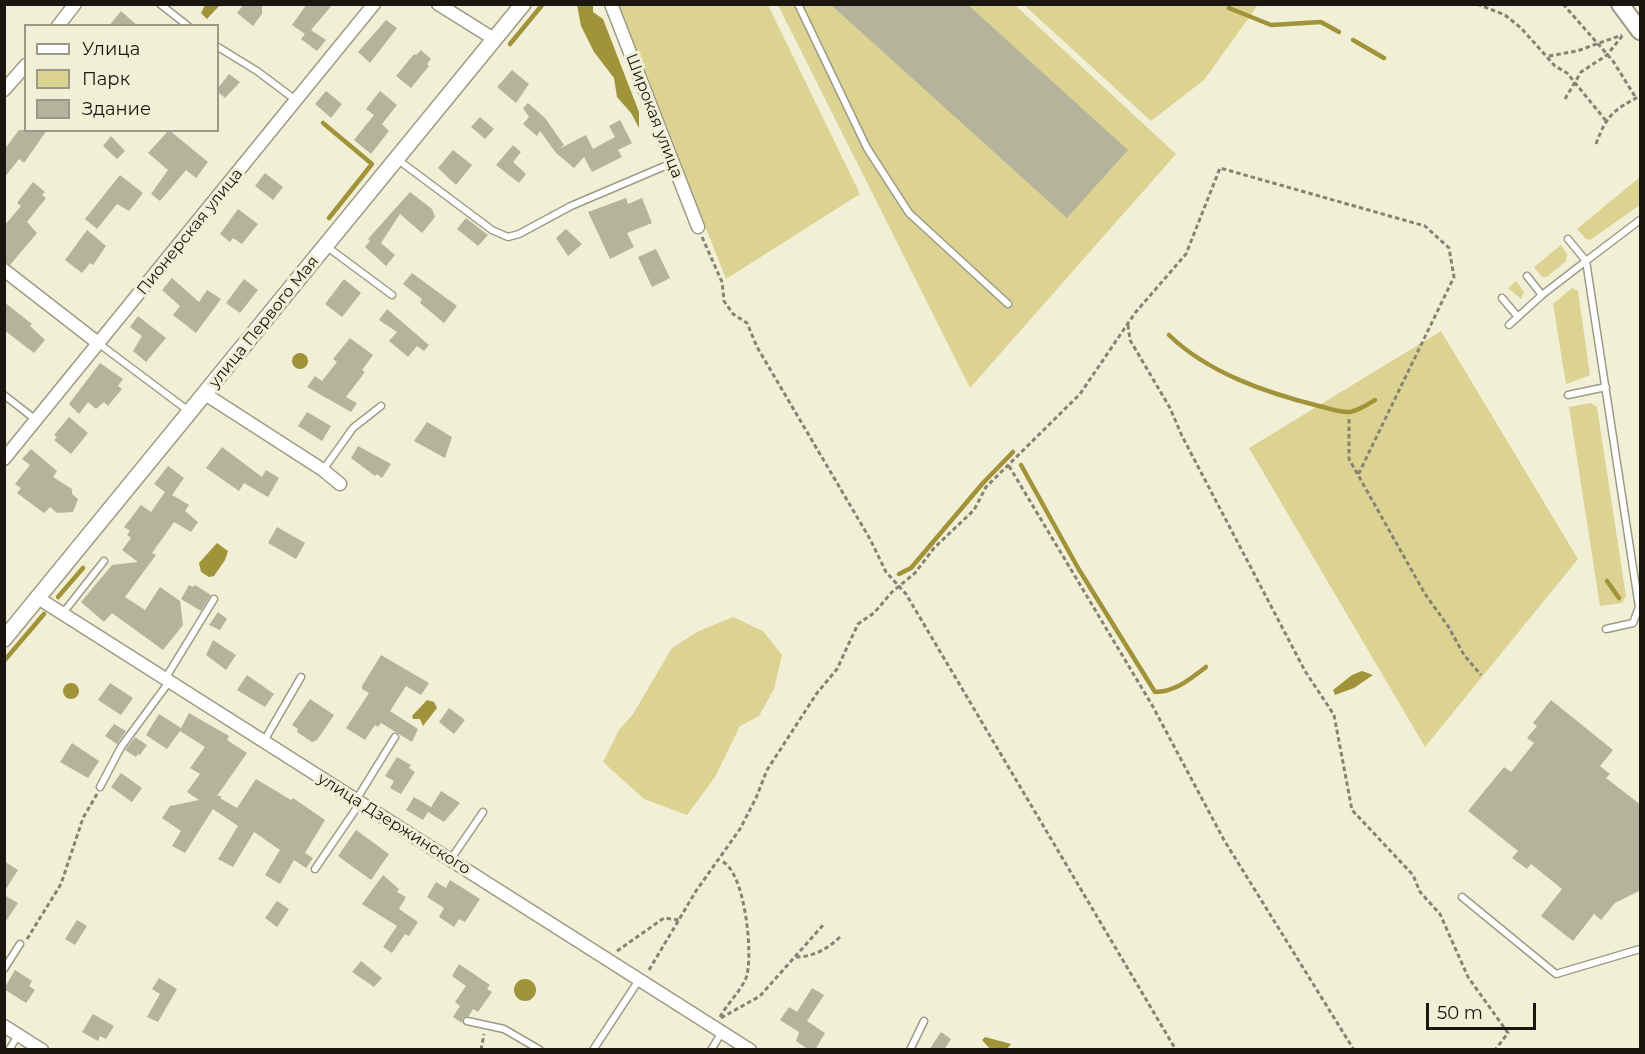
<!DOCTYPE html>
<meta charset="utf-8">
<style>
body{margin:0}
#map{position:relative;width:1645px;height:1054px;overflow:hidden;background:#f2efd7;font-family:Montserrat,sans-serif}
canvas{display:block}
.frame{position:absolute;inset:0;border:6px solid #18160e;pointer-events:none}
.legend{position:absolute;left:24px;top:24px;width:195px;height:108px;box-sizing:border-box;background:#f2efd7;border:2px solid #9b9887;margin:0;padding:8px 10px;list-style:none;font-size:18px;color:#18160e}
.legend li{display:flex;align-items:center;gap:12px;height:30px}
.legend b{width:30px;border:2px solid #9b9887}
.scale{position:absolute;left:1426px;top:1003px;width:110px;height:27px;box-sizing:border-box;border:3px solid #18160e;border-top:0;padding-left:8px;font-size:18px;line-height:21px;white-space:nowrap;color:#18160e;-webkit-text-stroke:4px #f2efd7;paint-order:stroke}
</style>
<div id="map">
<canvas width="1645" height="1054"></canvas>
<div class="frame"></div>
<ul class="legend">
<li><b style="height:8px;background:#fff"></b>Улица</li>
<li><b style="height:16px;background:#dcd392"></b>Парк</li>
<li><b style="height:16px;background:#b6b39c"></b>Здание</li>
</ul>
<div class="scale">50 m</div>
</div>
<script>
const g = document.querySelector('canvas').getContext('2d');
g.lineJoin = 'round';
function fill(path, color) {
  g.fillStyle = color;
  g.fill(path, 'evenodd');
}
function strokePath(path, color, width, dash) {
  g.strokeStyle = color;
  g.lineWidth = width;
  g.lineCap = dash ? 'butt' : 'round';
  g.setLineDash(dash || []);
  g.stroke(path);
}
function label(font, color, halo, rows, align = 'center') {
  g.font = font + ' Montserrat,sans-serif';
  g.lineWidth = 6;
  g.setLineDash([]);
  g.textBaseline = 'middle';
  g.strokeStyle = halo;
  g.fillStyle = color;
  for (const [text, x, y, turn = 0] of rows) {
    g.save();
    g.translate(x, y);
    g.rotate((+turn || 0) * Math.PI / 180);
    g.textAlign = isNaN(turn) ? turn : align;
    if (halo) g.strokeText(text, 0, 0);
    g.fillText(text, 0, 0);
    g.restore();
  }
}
const green = new Path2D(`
 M618,5H768L860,194L726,279Z
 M778,5H1015L1176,154L970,388Z
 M1024,5H1258L1204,80L1151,121Z
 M1640,177V205L1590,240L1586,239L1577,229Z
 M1561,245L1567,254L1566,261L1547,277H1542L1534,267Z
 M1516,281L1524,292L1521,299L1508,288Z
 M1572,288L1578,291L1590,375L1566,384L1553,304Z
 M1441,331L1578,559L1425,747L1249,448Z
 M1591,403L1597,407L1626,596L1622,603L1600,606L1569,407Z
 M733,617L763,631L782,655L774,689L759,716L740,726L715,777L687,815L644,799L603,762L619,730L633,714L672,648L699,631Z`);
const water = new Path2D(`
 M205,5V4L220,5L207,19L201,13Z
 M577,5H593V12L603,19L639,112V128L631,113L617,97L614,78L594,52L581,26Z
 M292 361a8 8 0 1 1 16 0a8 8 0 1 1-16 0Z
 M217,543L228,551L225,560L214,576L209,577L201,572L199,563Z
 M1362,671L1373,675L1354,688L1335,695L1333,690L1352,675Z
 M63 691a8 8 0 1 1 16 0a8 8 0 1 1-16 0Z
 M427,700L434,702L437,708L423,726L420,719H413L412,716Z
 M514 990a11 11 0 1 1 22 0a11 11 0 1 1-22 0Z
 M985,1037L1011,1044L1007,1049H990L982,1040Z`);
const stream = new Path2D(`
 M1229,8L1271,25L1321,22L1339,32
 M1353,40L1384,58
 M510,44L543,4
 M323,123L372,164L329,218
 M1169,335C1208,373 1267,393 1319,406C1328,408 1340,413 1350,412C1360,410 1367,405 1375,400
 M1021,465L1078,568L1155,692C1176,692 1191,678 1206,667
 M899,574L911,568L983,483L1013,452
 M1607,581L1619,598
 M58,597L83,568
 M4,661L44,614`);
const building = new Path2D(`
 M244,4H262V14L253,26L237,13Z
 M307,4H333L311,30L326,40L317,51L301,39L305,34L292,25Z
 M830,4H967L1128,150L1067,218Z
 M121,11L138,26H109Z
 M386,20L397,28L370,63L358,52Z
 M421,50L431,59L427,64L429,66L411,88L396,76L414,54L416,55Z
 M512,70L529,84L516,103L497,87Z
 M229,74L240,82L225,98L218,92V88Z
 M326,91L342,104L331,118L315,104Z
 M380,91L397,105L382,124L389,131L371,154L354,140L374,115L366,109Z
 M528,103L545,118L564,145L559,149L586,135L593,149L615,137L609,126L620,120L632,143L618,150L622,157L592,172L584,157L574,168L556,153L540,131L537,136L523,124L529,117L523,108Z
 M480,117L494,129L485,139L471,127Z
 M19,130H47L24,163L19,159L4,178V150Z
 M169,130L208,162L196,178L186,170L160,201L151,194L168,170L148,153Z
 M111,136L125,151L117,159L103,146Z
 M513,145L521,152L513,162L526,174L519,183L496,165Z
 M453,150L472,165L456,185L438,168Z
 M265,173L283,187L273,200L255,186Z
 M120,175L143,193L129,211L117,204L97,229L85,219Z
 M33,182L45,192L42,195L46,198L27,222L37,233L10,265L4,262V226L21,206L17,203Z
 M410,192L432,209L435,217L422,233L400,214L381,243L395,255L386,266L365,247L370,241L368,239Z
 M626,198L628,204L642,198L652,223L627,233L634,247L610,259L588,212Z
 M238,209L258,224L242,244L233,238L230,242L220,234Z
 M466,218L488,235L478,246L457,229Z
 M566,229L582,244L568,256L556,238Z
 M87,230L106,246L93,265L90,263L82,273L65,260Z
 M656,249L670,278L652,287L638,257Z
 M412,273L457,306L444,323L420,303L422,299L403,284Z
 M172,278L199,302L207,290L221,299L196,333L173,315L180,306L162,290Z
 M244,279L258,290L240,313L226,303Z
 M344,279L361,293L342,317L325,304Z
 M4,302L32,324L30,326L45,340L34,353L4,330Z
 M387,309L429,345L424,351L417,346L408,357L389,341L397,332L379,320Z
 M138,316L166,338L146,362L133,351L142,336L130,327Z
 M350,338L373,355L362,370L365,372L346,397L357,403L351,412L307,387L315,376L322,381L337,362L333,359Z
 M100,363L123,379L118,386L122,389L108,406L104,402L96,409L88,402L79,414L69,404Z
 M307,412L331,426L322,441L298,426Z
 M69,417L88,433L71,454L54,440L57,437L54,435Z
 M427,422L452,437L445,458L414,441Z
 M358,446L391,464L382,478L377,474L375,476L351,458Z
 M222,447L262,477L266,470L279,478L268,497L244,483L239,491L206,468Z
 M31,449L57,471L53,477L72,489V494L78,499L73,512L57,513L50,507L44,513L17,493L21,488L15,484L30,465L22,459Z
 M168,466L184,478L172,495L189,505L185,511L198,522L191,532L174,522L152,553L156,555L125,597L145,610L160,587L180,601L183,625L163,650L112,613L104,622L81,602L112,565L138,562L122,550L131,538L127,535L130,531L124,527L141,505L151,512L165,492L154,484Z
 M277,527L305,543L296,559L268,543Z
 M189,585L193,587L195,585L211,595L201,611L181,599Z
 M218,612L227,619L220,630L209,625Z
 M213,640L236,655L226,670L206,655Z
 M381,655L429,683L421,695L406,686L390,711L418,729L412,742L381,723L378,727L375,725L365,740L346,728L369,693L362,689V686Z
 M247,675L274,694L265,707L237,690Z
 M110,683L133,698L121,715L98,700Z
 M310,699L334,715L317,740L312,742L297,732L298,729L292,725Z
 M1551,700L1613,750L1600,766L1610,774L1606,778L1641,805V890L1615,903L1601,920L1594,914L1573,941L1541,916L1562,889L1531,864L1527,869L1512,858L1518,851L1468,811L1504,767L1511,772L1534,743L1527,738L1537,726L1533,723Z
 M449,708L465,720L454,734L439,722Z
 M189,713L229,736L227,740L247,753L217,796H222L220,798L237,808L256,779L291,800L293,798L325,820L305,853L313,858L306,868L294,860L280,884L265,875L280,850L254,832L233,867L218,859L238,826L213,809L185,853L172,846L181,831L162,818L170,806L199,800L187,792L200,774L190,768L205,747L180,731L167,749L146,735L159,714L181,728Z
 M114,724L126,731L117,744L105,736Z
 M135,737L147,745L140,755L138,754L136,757L125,750Z
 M72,743L99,761L88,778L60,762Z
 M397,757L411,765L409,768L415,772L401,794L390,788L394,781L385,776Z
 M121,773L142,788L132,802L111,787Z
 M441,791L460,803L444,822L428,812Z
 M414,797L431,807L423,820L406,810Z
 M356,830L389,854L371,880L338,856Z
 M4,861L18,870L4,892Z
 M383,875L399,889L397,892L406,897L399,909L418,922L409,936L405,934L392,953L383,947L397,926L362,904Z
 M450,880L480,899L465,922L459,919L454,927L439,917L444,908L427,897L436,882L446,888Z
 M4,895L18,903L4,924Z
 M277,901L289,909L277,927L265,918Z
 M77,920L87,926L75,945L65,939Z
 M361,961L382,978L374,987L352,972Z
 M459,964L490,985L487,989L492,992L478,1012L473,1009L469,1016L463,1018L462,1023L453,1017L460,1006L455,1002L466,986L452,976Z
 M15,970L32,981L29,986L35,990L26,1003L4,989Z
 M159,978L177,989L158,1022L147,1017L160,994L152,989Z
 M812,988L824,995L807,1021L825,1033L815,1050H809L796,1041L799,1032L780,1020L789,1007L797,1012Z
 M93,1014L114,1026L106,1039L100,1036L98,1041L82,1032Z
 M941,1032L951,1039L944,1050H929Z`);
const path = new Path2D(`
 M1477,4L1505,15L1521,28L1555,66L1567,73L1607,122
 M1563,4L1613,61L1636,98
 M1549,56L1577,51L1622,35
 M1565,99L1581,72L1607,55L1623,35
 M1596,144C1607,114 1614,110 1640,96
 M702,237L722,282L724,301L733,314L747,323L757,347L870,539L886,572L906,594L1176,1050
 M1128,325L1130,340L1170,408L1182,436L1305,671L1334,715L1352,810L1413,875L1420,892L1440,914L1468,977L1508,1033L1495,1050
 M1349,419V459L1425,594L1448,626L1464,655L1481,675
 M1009,466L1152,705L1224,840L1354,1050
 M27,939L61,884L83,818L97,794
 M617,951L664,918L679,920
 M796,957C814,957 829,948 842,935
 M649,970L696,891L740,829L756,798L767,770L817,693L837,669L858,624L874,613L892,592L915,573L934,548L974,510L986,487L1080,394L1135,313L1186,254L1220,168L1425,226L1449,248L1454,277L1358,475
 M720,1017C727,1004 740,992 746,978C754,957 745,869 721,861
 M721,1018L760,996L824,924
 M481,1050L484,1034`);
const service = new Path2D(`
 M160,4L188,26
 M798,4L867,148L909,213L1008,304
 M218,47L257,71L297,101
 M397,159L492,230L508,237L519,234L571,206L672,163
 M326,246L392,295
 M1527,276L1542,295
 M1502,298L1518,317
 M1509,325L1542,295L1586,261L1568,239
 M98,343L190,412
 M4,395L36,420
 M1568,395L1606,387
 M323,470L353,428L381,406
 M63,613L104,561
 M1606,629L1633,623L1639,607L1586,261L1640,220
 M165,679L214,599
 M264,741L301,677
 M100,787L121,747L169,682
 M356,800L395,737
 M451,859L483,812
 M315,869L360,803
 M1462,897L1556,974L1640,949
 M4,969L20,944
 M467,1021L504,1029L540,1050
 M9,1050L18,1035
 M593,1050L639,980
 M711,1050L722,1032
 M910,1050L924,1021`);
const minor = new Path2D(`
 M438,4L494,39
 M611,4L698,227
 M58,26L75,4
 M4,90L26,65
 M4,270L98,343
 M205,394L323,470L340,484
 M4,459L374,4
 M38,598L750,1050
 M4,1026L42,1050`);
const tertiary = new Path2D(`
 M4,639L523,4`);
const secondary = new Path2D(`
 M1620,4L1640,31`);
const streetNames = [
 ["Широкая улица",654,116,69],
 ["Пионерская улица",190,232,-51],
 ["улица Первого Мая",264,322,-51],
 ["улица Дзержинского",394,824,32]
];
fill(green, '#dcd392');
fill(water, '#a19339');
strokePath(stream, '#a19339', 4.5);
fill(building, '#b6b39c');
strokePath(service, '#9e9b85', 9);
strokePath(minor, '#9e9b85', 15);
strokePath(tertiary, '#9e9b85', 18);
strokePath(secondary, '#9e9b85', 20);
strokePath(path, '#868373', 3, [4.5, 3]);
strokePath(service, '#fff', 6);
strokePath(minor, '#fff', 12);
strokePath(tertiary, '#fff', 15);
strokePath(secondary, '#fff', 16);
label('16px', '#18160e', '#f2efd7', streetNames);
</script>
